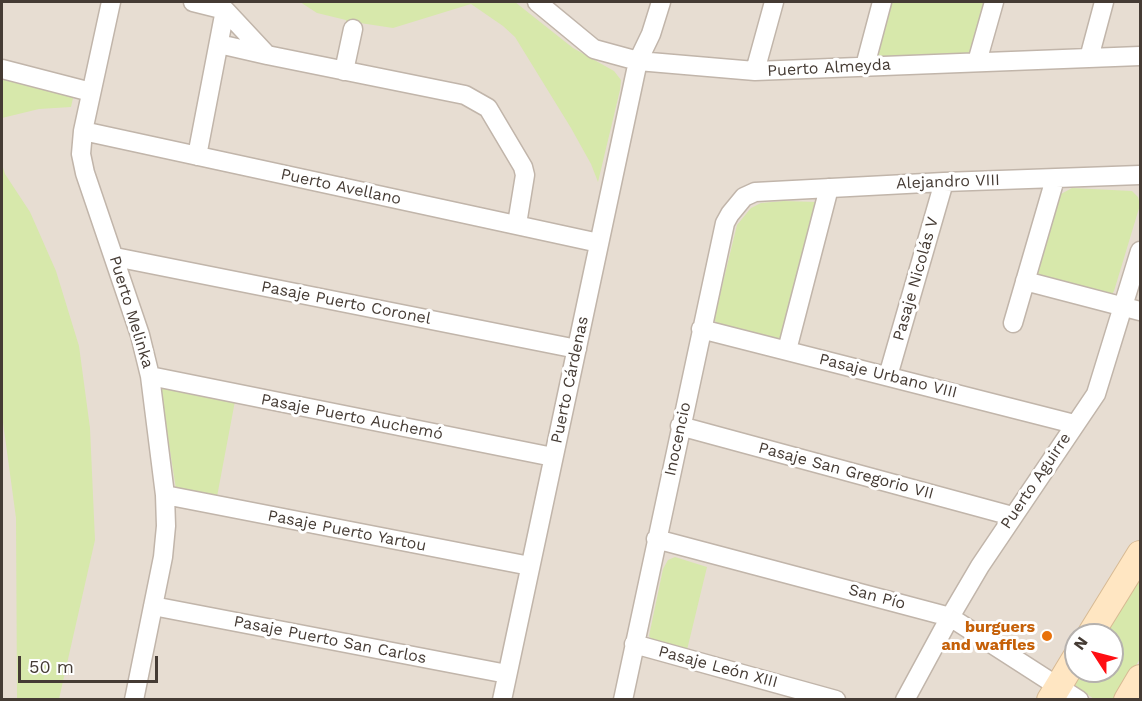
<!DOCTYPE html>
<meta charset="utf-8">
<style>
body{margin:0}
#map{position:relative;width:1142px;height:701px;overflow:hidden;background:#f3ece4;font-family:"Work Sans",sans-serif}
canvas{display:block}
.frame{position:absolute;inset:0;border:3px solid #453b34;pointer-events:none}
.north{position:absolute;left:1064px;top:623px;width:60px;height:60px;box-sizing:border-box;background:#fff;border:2px solid #b5b1ae;border-radius:50%;rotate:306deg;font-size:16px;font-weight:700;line-height:24px;text-align:center;color:#453b34}
.north::after{content:'';display:block;margin:auto;width:21px;height:27px;background:#ff0f13;clip-path:polygon(50% 0,100% 100%,50% 72%,0 100%)}
.scale{position:absolute;left:18px;top:656px;width:140px;height:27px;box-sizing:border-box;border:3px solid #453b34;border-top:0;padding-left:8px;font-size:18px;line-height:21px;white-space:nowrap;color:#453b34;-webkit-text-stroke:4px #fff;paint-order:stroke}
</style>
<div id="map">
<canvas width="1142" height="701"></canvas>
<div class="frame"></div>
<div class="north">N</div>
<div class="scale">50 m</div>
</div>
<script>
const g = document.querySelector('canvas').getContext('2d');
g.lineJoin = 'round';
function fill(path, color) {
  g.fillStyle = color;
  g.fill(path, 'evenodd');
}
function strokePath(path, color, width, dash) {
  g.strokeStyle = color;
  g.lineWidth = width;
  g.lineCap = dash ? 'butt' : 'round';
  g.setLineDash(dash || []);
  g.stroke(path);
}
function label(font, color, halo, rows, align = 'center') {
  g.font = font + ' "Work Sans",sans-serif';
  g.lineWidth = 6;
  g.setLineDash([]);
  g.textBaseline = 'middle';
  g.strokeStyle = halo;
  g.fillStyle = color;
  for (const [text, x, y, turn = 0] of rows) {
    g.save();
    g.translate(x, y);
    g.rotate((+turn || 0) * Math.PI / 180);
    g.textAlign = isNaN(turn) ? turn : align;
    if (halo) g.strokeText(text, 0, 0);
    g.fillText(text, 0, 0);
    g.restore();
  }
}
const residential = new Path2D(`
 M2,2H1140V699H2ZM1076,635H1112V671H1076Z`);
const green = new Path2D(`
 M300,2H515L573,48L614,71L621,80L620,90L598,182L591,164L571,128L515,37L503,26L471,4L393,28L360,23L346,27V20L317,13Z
 M890,2H988L975,48L968,57L875,58Z
 M12,76L74,94L71,107L39,109L2,118V81Z
 M2,164L5,174L30,212L56,271L79,346L90,428L95,540L59,699H17L16,518L2,415Z
 M1072,188L1132,191L1138,197L1140,205L1114,291L1111,296L1036,276L1035,270L1053,204L1061,194Z
 M784,201L817,202L781,338L773,341L717,324L714,319L737,225L751,208L761,203Z
 M160,387L235,401L216,502L176,489Z
 M675,557L707,567L687,650L653,641L649,636L663,569L668,560Z
 M1140,568V659L1114,699H1094L1076,686L1073,679L1076,671H1112V635H1099Z`);
const minor = new Path2D(`
 M111,2L83,131L81,154L85,173L140,335L150,376L165,495L166,526L163,557L134,700
 M193,2L225,10L267,55L465,95L488,108L523,167L525,175L517,224
 M537,2L594,49L638,61L755,71L1140,56
 M219,44L267,55
 M1089,58L1104,2
 M977,62L994,2
 M865,66L882,2
 M2,69L91,92
 M344,71L353,29
 M755,71L774,2
 M83,131L599,243
 M197,156L225,10
 M115,257L577,349
 M1025,281L1140,311
 M1013,323L1055,179
 M701,329L1074,424
 M787,350L829,188
 M150,376L553,457
 M888,376L944,182
 M680,426L1012,516
 M165,495L530,566
 M656,539L950,617L1079,700
 M153,606L507,674
 M634,644L836,700
 M502,700L638,61L651,34L661,2
 M623,700L725,223L730,214L744,197L755,192L944,182L1140,175
 M905,700L950,617L980,566L1096,394L1140,251`);
const secondary = new Path2D(`
 M1090,635L1140,554
 M1050,700L1076,657
 M1127,700L1140,678`);
const markers = [
 [1047,636,6,"#e8710a"]
];
const streetNames = [
 ["Puerto Almeyda",829,68,-3],
 ["Alejandro VIII",948,182,-2],
 ["Puerto Avellano",341,187,12],
 ["Pasaje Nicolás V",916,279,-74],
 ["Pasaje Puerto Coronel",346,303,11],
 ["Puerto Melinka",131,312,73],
 ["Pasaje Urbano VIII",888,376,14],
 ["Puerto Cárdenas",570,380,-78],
 ["Pasaje Puerto Auchemó",352,417,11],
 ["Inocencio",678,439,-78],
 ["Pasaje San Gregorio VII",846,471,15],
 ["Puerto Aguirre",1036,481,-56],
 ["Pasaje Puerto Yartou",347,531,11],
 ["San Pío",877,597,15],
 ["Pasaje Puerto San Carlos",330,640,11],
 ["Pasaje León XIII",718,667,15]
];
const foodNames = [
 ["burguers",1035,627],
 ["and waffles",1035,645]
];
fill(residential, '#e7ddd2');
fill(green, '#d7e8ab');
strokePath(minor, '#c1b5aa', 21);
strokePath(secondary, '#d7ba94', 28);
strokePath(minor, '#fff', 18);
strokePath(secondary, '#ffe6c2', 26);
for (const [x, y, r, color] of markers) {
  const dot = new Path2D();
  dot.arc(x, y, r, 0, 2 * Math.PI);
  g.fillStyle = color;
  g.fill(dot);
  strokePath(dot, '#fff', 2);
}
label('16px', '#453b34', '#fff', streetNames);
label('bold 16px', '#c56008', '#fff', foodNames, 'right');
</script>
